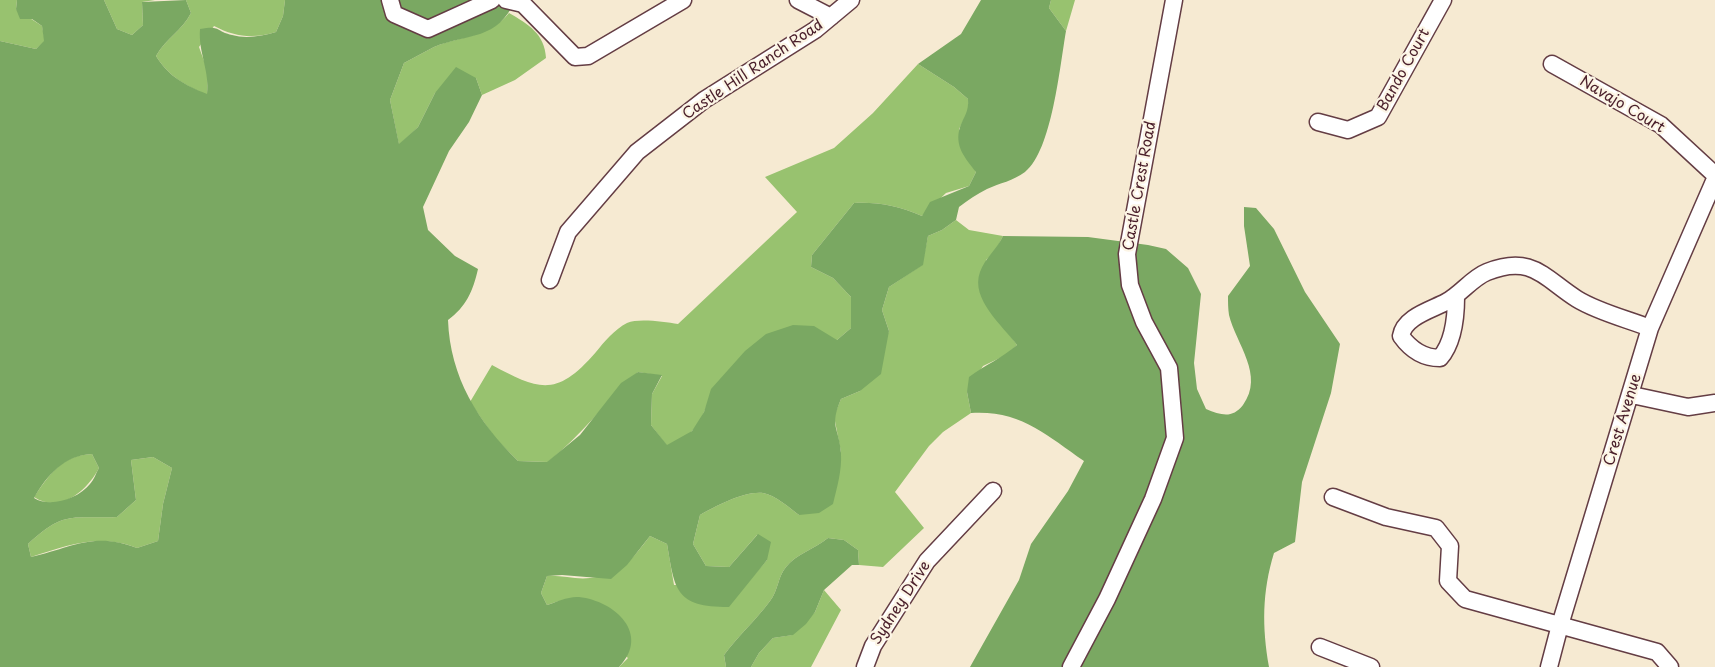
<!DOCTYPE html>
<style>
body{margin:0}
canvas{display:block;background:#f6ead2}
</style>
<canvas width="1715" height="667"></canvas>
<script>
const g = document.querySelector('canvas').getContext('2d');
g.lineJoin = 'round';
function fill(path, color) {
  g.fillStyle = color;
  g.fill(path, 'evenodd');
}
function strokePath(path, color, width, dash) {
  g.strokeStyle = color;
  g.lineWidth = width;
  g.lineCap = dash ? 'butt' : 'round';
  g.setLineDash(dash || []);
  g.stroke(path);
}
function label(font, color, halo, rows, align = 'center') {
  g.font = font + ' "Playpen Sans",sans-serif';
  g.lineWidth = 4.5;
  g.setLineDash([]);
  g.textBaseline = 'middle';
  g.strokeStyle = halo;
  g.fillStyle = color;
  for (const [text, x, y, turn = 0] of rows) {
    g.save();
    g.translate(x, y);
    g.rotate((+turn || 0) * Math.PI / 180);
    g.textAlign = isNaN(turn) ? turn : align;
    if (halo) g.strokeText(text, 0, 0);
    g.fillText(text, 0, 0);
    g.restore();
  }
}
const green = new Path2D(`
 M0,0H17L16,9L42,26L45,41L36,49L0,41Z
 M104,0H155L142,2L143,25L132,35L117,29Z
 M186,0H285L283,16L276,32C254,39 235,37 214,26L199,47L208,72L207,95C185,85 169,77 156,56C166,38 182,31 191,13Z
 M1051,0H1075L1066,31L1049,8Z
 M509,13C528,24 545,34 546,58L515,80L482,95L476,78L435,93L418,127L399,145L390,100L404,63C414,58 424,52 434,47C460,36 490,37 509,13Z
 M918,64L954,87L968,99L969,110L959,129L976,172L969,186L946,193L922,216C898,206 880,202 854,203L812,255L811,267L833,278L851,297V328L837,340L723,378C706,394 708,415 692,431C686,437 674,441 667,446L651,425L652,394L662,376L638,372C606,401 581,436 548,462L518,461L495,438L470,402L492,365C540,391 557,397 596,352C604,342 615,329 627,323C639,318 664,322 678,324L797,212L765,177L834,148L873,113Z
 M956,220L969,230L1003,236L995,252L986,260L1007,331L1017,345L1006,355L983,366L967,392L971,413L943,432L929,446L895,492L924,528L883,567L859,565L858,550L844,540L828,538C815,549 796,554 786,567C778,576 778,591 770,601C756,620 738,636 724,655L726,667H619L628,658L559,601L547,605L541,593L547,576C562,575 576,580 590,578C621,575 633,558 650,536L667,544L674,585L747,583L767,560L757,535L729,567L706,566L693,544L700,515C716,506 744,491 763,493C775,495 790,508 799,515L841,452L834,416L841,399L860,391L889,331L882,310L889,287L922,265L928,236L942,230Z
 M92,454L99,468C87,491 60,514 34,497C50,474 62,455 92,454Z
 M153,457L172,468L163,504L158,541L137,548C99,533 68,545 31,557L28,544C65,510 71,519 117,517L136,500L131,460Z
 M824,590L841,610L811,667H751L759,653L773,638L792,635L815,612Z`);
const forest = new Path2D(`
 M17,0H104L117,29L132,35L143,25L142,2L186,0L191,13C182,31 166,38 156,56C169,77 185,85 207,94C210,71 198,52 200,29C221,25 215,31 232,35C246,39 262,36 276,32L283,16L285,0H515C498,41 468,33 434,47C424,52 414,58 404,63L390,100L399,144L418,127L435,93L456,67L476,78L482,95L469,122L449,151L423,207L428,230L455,256L478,269C473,291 466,307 448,320C450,377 478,422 518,461L547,462L580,435L621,383L638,372L662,375L652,394L651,425L667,445L692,431L704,412L711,389L745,351L766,334L793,325L814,326L837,340L851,328V297L833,278L811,267L812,255L854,203C880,202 898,206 922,216L930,202L969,186L976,172C965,158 954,146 960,127C964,116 969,112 968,99L954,87L918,64L961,34L981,0H1051L1049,8L1066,31C1060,65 1052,151 1025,172C1013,181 1000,183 987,189C977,194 968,200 959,207L956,220L942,230L928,236L923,265L889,287L882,310L889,331L881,374L860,391L841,399C829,427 839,427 841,453C842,471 837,487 833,504L819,513L799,515C790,508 775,495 763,493C744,491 716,506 700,515L693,544L706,566L729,567L758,534L771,542L767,560L729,607C675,607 675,590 667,544L650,536L627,565L611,579L562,575L547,576L541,593L547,605C556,602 569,596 579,597C615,601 651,634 619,667H0V41L36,49L44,41L42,26L32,19H20L16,9ZM92,454L99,468C96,473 94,480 90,484C78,499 50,508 34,498C47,475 65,455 92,454ZM153,457L172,468L163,504L158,541L137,548C94,531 71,548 31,557L28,544C65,510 71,519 117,517L136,500L131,460Z
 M1244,207L1256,208L1274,229L1305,292L1340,344L1331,393L1302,482L1295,542L1274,553C1262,592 1262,627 1269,667H970L1019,580L1031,544L1068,491L1084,461C1046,435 1021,410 971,413L967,392L969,377C985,365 1002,358 1017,345C1003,326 970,299 980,272C985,258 997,249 1003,236L1088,237L1148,245L1166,249L1188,268L1201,294L1194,363L1197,389L1206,409C1221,415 1232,419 1243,405C1265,375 1236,344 1229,315C1228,309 1228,302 1228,296L1250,266L1244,226Z
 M828,538L844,540L858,550L859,565H852L824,590L815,612L806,624L793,635L773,638L759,653L751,667H726L724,655C738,636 756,620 770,601C778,591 778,576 786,567C796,554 815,549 828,538Z`);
const minor = new Path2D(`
 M390,0L394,14L428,29L492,0
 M506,0L523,4L575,57L588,56L683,0
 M798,0L831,17
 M1552,64L1661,125L1715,175
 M1318,122L1348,130L1378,117L1443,0
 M550,280L568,232L637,152L704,100L815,30L851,0
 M1456,297C1456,317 1454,342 1440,358C1423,358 1411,350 1401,336C1404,317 1431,310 1446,302C1461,294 1472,278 1487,272C1532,254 1544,278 1577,299C1598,312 1627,319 1650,328
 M1632,395L1688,407L1715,403
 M1333,497L1386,517L1436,528L1450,546L1448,581L1465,599L1657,652L1670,667
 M1320,647L1371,667
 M865,667L873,646L927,561L993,491
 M1071,667L1107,599L1153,499L1175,438L1169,368L1144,322L1130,285L1127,254L1174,0
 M1549,667L1560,625L1650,328L1715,179`);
const streetNames = [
 ["Castle Hill Ranch Road",753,70,-34],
 ["Bando Court",1404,70,-61],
 ["Navajo Court",1622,105,31],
 ["Castle Crest Road",1140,186,-80],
 ["Crest Avenue",1623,420,-73],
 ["Sydney Drive",901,603,-57]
];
fill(green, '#98c26f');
fill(forest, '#7aa862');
strokePath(minor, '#643d44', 19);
strokePath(minor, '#fff', 16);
label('15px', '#4a1f2b', '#fcf5e5', streetNames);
</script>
